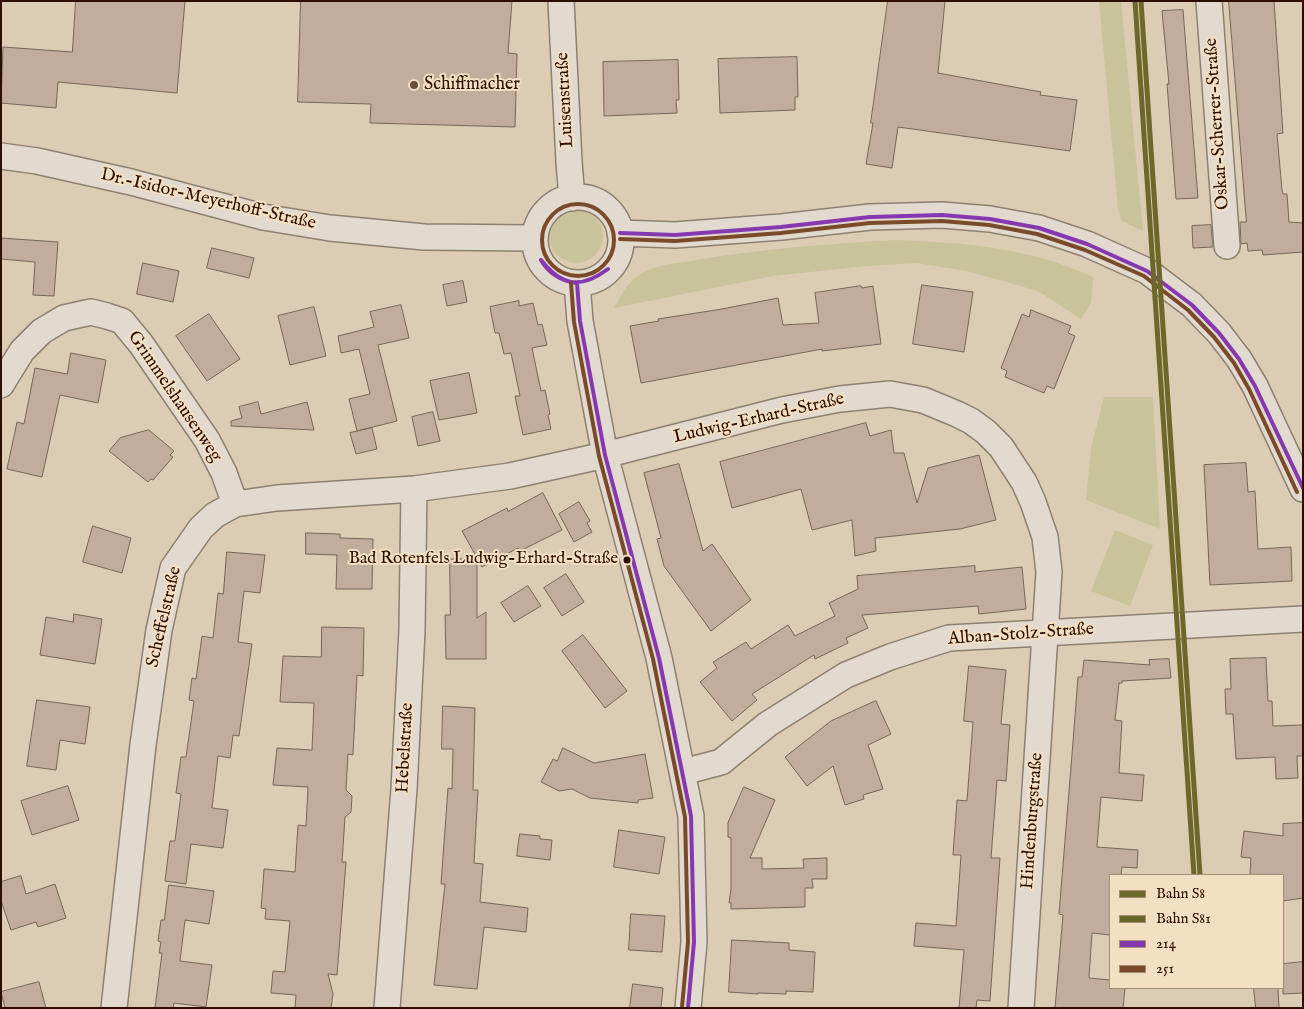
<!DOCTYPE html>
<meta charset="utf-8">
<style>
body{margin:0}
#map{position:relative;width:1304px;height:1009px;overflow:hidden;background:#dcccb3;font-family:"IM FELL English",serif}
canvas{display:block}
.frame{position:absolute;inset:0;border:2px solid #2d0e00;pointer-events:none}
.legend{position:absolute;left:1109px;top:874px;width:175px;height:115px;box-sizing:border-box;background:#f3e0c3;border:1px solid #a48c75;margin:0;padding:6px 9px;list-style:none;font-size:15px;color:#2d0e00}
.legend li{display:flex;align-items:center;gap:10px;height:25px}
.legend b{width:25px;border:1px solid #a48c75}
</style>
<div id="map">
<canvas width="1304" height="1009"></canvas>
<div class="frame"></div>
<ul class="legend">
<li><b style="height:6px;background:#6d682a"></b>Bahn S8</li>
<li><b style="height:6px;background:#6d682a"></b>Bahn S81</li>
<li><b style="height:6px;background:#8638b0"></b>214</li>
<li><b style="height:6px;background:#7a4b2a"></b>251</li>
</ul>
</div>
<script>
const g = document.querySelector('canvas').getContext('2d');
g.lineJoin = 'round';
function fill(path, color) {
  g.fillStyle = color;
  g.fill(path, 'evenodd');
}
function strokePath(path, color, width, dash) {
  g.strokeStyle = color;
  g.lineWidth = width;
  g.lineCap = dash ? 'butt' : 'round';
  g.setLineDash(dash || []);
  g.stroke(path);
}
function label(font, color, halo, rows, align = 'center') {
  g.font = font + ' "IM FELL English",serif';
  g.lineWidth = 4;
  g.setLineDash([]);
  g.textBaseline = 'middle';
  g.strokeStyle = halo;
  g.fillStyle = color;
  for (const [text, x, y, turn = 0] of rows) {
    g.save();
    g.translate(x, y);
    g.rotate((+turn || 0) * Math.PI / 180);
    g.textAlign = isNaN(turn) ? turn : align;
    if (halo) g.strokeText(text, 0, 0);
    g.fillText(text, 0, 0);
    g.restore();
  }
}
const green = new Path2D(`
 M1099,1H1121L1143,231L1122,221L1118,209Z
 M549 236a27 27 0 1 1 54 0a27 27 0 1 1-54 0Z
 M895,240C965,243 1029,247 1093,277L1091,303L1081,319L1038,291L967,271L916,263L867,266L773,276L614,308C621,295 627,283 639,275C653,265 674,264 690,261C758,249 827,244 895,240Z
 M1104,397H1153L1160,529L1086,500L1091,448Z
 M1115,530L1153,545L1130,606L1091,591Z`);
const building = new Path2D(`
 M76,1H185L177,93L58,82L56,108L1,103L3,47L72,52Z
 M301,1H512L508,53L517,54L515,127L370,123L371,104L298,102Z
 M888,1H945L938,73L1041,92L1040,95L1077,100L1070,151L898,127L892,168L866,164L873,123H871Z
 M1229,1H1274L1283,133L1277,134L1282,190L1283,194H1287L1289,222L1303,223V252L1263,255L1262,250L1248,251L1247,243L1241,244L1240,222H1246Z
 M1183,10L1198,198L1176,199L1167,84H1169L1162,11Z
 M797,57L798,97H795V110L720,113L718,59Z
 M678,60L679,100H676L677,113L604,116L603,62Z
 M1211,225L1213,247L1193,248L1192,226Z
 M1,238L58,242L54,296L33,295L35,262L1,259Z
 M212,248L254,258L249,278L207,268Z
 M143,263L179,271L173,302L137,294Z
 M463,281L467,302L447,306L443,285Z
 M922,285L973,292L964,352L913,344Z
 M861,286L862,288L873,286L881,344L822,351V349L641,383L630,326L659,321L658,319L722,309L778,298L783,325L819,323L815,293Z
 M519,301V306L533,303L538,325L542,324L547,345L532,348L541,391L545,390L550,414L548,415L551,429L523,435L515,396H520L511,353L504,354L499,333H495L490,307Z
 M401,305L409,338L378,345L397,421L357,431L349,399L370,394L359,349L341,353L338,336L374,327L370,312Z
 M314,307L326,356L290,365L278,316Z
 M1031,310L1071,326L1068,333L1075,336L1054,389L1047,386L1044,393L1005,377L1007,371L1001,368L1022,314L1029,317Z
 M209,314L240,359L207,381L176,336Z
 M71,353L106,360L98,403L60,395L42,477L7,469L17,422L24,424L35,368L67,374Z
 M469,373L477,413L439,420L430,381Z
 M258,402L261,414L307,402L314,430L231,426V421L242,418L239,407Z
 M433,412L440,441L418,446L412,417Z
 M866,423L870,436L891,430L894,453H904L917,503L928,468L979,455L996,520L960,529L875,538L876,551L855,556L852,520L812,530L801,489L732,508L720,462Z
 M372,428L377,449L356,454L350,433Z
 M149,430L174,451L170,455L173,457L153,480L151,479L148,482L109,451L120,438Z
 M1246,463L1248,492L1255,491L1258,549L1291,547L1292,581L1210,585L1204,465Z
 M679,464L703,551L712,544L751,600L711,631L664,566L657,539L661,538L644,473Z
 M543,493L562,530L520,551L518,548L482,567L462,531L507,508L508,511Z
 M579,502L590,521L587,523L592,532L574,542L559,514Z
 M93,526L131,538L122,573L83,562Z
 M306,533L340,534V538L373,539L372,589H336L337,555L306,554Z
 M227,552L265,555L260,593L244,591L238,642L252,644L239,736L233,735L230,758L218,756L212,808L228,810L223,848L191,844L186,884L165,881L170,841H175L181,794L176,793L181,757H186L194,701L189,700L192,678L196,679L202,636L213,638L218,593L223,594Z
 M450,559H477V618L486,612V659H446L445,615H450Z
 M975,566V572L1022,567L1026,609L979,614L978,606L862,615L868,628L846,638L848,643L815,659L814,655L752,694L757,700L732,721L700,682L717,668L713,662L746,642L751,649L788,625L795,636L835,616L829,603L858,589L857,576Z
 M566,574L584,602L562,616L544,588Z
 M528,586L541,606L514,622L501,603Z
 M74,614L102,619L95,664L40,655L46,617L73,622Z
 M322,627L364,628L363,676L357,675L353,755L348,754L346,790L352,796L351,812L345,817L342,862H346L337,975L328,974L333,994L331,1008H295L296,995L271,993L273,971L285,972L290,921L265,919L266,909L261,908L263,884L264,869L295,872L298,825L306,826L308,787L273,785L277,748L312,750L314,703L280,702L283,656L321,657Z
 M583,635L627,691L605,708L562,651Z
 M1266,658L1268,701H1272L1273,726L1303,725V756H1297L1298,778L1276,779L1275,757L1236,759L1233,714H1226L1225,689H1231L1230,659Z
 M1169,659L1171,678L1122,681V683H1119L1115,720L1122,721L1119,773L1144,775L1142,801L1101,797L1097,847L1138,850L1137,868L1122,867L1121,875H1110V935L1092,933L1089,978L1110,980V988H1125L1123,1008H1055L1063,915L1059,914L1073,742L1078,677H1082L1084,660L1150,665L1149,660Z
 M969,666L1006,670L1001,724L1010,725L1006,781L997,780L991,858H1000L990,1001L977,1000L976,1008H959L964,950L914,946L916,923L956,926L961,855H953L957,800L967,801L973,722L964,721Z
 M37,700L90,707L85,744L60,740L56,770L27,766Z
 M876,701L891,734L868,745L883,789L863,795L864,799L845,805L833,766L807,786L785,757L831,721Z
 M443,706L475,708L473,790H478L474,863L483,864L480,902L528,908L526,932L484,927L477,989L434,985L445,884H441L448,788L452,789L453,749H442Z
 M563,748L594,763L645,754L653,798L638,800V803L590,798L572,789L559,791L541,782L553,759L557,761Z
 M68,786L79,820L32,835L21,801Z
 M744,787L775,800L750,858H762V869L804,868L803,859L827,858V879H812L813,888H805V907L731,909V903H729L731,889V838L728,837V823Z
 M1303,823V898L1283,901V875H1250L1251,858L1241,857L1244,831L1283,836V824Z
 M619,830L665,837L659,874L614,867Z
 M520,834L540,836V839L552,840L550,860L517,856Z
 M21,876L26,894L55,884L66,918L38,927L36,922L11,930L1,901V882Z
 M169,885L214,891L209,924L185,920L180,961L212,965L206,1007L174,1003L173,1008H155L162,953H159L161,942L158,941L161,920H164Z
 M631,914L665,916L662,952L629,950Z
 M732,940L789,943V950L815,952L813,992L786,991V994L758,993V994L729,992Z
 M1303,962V993L1283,994V964Z
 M39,982L46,1008H5L1,992Z
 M633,984L663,988L661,1008H630Z
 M1254,988H1278L1279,1008H1256Z`);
const minor = new Path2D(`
 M561,1L569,162L572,198
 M1209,1L1227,246
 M1,156L37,161L131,182L263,217L330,228L424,237L535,238
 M535 240a43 43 0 1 1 86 0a43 43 0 1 1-86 0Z
 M620,233L675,235L781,227L870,217L942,215L990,219L1039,228L1087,244L1147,271L1192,305L1219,333L1239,359L1255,386L1303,489
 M577,283L580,321L605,455L659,658L691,816L694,942L688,1008
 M1,385L22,351L42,331L64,318L91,312L107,316L122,321L141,344L207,440L224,473L235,504
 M683,772L721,762L768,724L846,675L890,657L949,638L1303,619
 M114,1008L143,745L159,630L173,568L201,528L215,515L235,504L277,498L414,489L510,476L605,455L782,410L840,399L890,394L923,400L957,414L971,421L986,432L1001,447L1024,482L1033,502L1045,537L1049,572L1021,1008
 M387,1008L404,789L412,630L414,489`);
const bus1 = new Path2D(`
 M620,233L675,235L781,227L870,217L942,215L990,219L1039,228L1087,244L1147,271L1192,305L1219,333L1239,359L1255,386L1303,488
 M541,260C562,287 581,289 608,269
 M541,260C549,274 561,281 577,283
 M577,283L580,321L605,455L659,658L691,816L694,942L688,1008`);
const bus2 = new Path2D(`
 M542 240a36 36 0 1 1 72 0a36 36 0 1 1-72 0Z
 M620,239L675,241L781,233L870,223L942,221L989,225L1037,234L1085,250L1144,276L1188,310L1214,337L1234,363L1249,389L1297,492
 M571,283L574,322L599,456L653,659L685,817L688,942L682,1007`);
const rail1 = new Path2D(`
 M1141,1L1200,875`);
const rail2 = new Path2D(`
 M1135,1L1194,875`);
const markers = [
 [414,85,5,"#6a503f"],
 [627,560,4.5,"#2d0e00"]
];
const busNames = [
 ["Bad Rotenfels Ludwig-Erhard-Straße",618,560]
];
const poiNames = [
 ["Schiffmacher",424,85]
];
const streetNames = [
 ["Luisenstraße",566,100,-93],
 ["Oskar-Scherrer-Straße",1218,124,-94],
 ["Dr.-Isidor-Meyerhoff-Straße",208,200,13],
 ["Grimmelshausenweg",174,397,56],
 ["Ludwig-Erhard-Straße",759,419,-13],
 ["Scheffelstraße",165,617,-77],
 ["Alban-Stolz-Straße",1021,635,-4],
 ["Hebelstraße",406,748,-87],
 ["Hindenburgstraße",1033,821,-86]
];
fill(green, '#c8c39a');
fill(building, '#c2ac9b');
strokePath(building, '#746759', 1);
strokePath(minor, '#8d8070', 28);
strokePath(minor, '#e2dace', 25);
strokePath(bus1, '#8638b0', 4);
strokePath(bus2, '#7a4b2a', 4);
strokePath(rail1, '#6d682a', 5);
strokePath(rail2, '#6d682a', 5);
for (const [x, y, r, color] of markers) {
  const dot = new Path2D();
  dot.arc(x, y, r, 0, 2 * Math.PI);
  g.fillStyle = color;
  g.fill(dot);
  strokePath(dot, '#f3e0c3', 2);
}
label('17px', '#2d0e00', '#f3e0c3', busNames, 'right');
label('18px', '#2d0e00', '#f3e0c3', poiNames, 'left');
label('18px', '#2d0e00', '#f3e0c3', streetNames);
</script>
